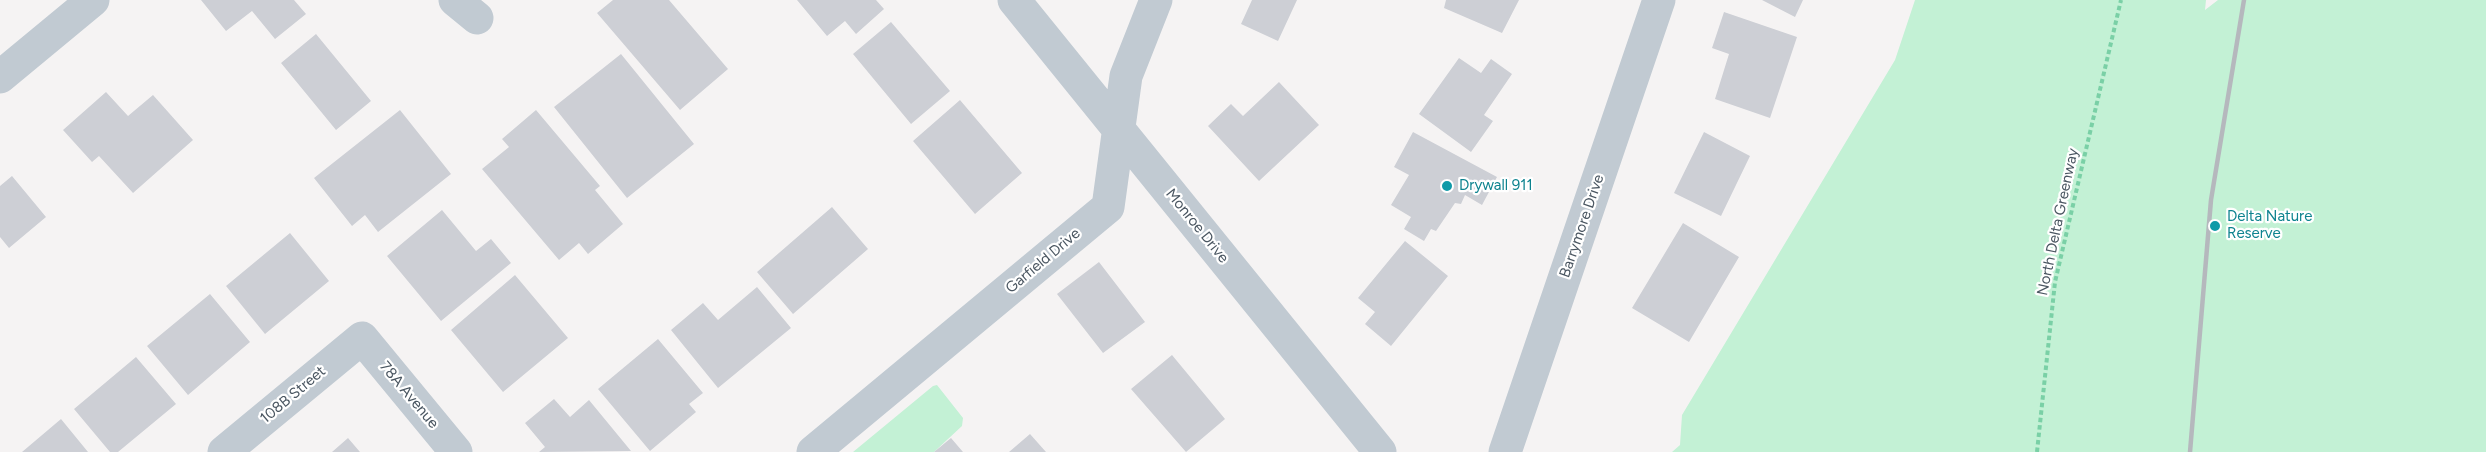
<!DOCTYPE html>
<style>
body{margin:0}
canvas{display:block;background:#f5f3f3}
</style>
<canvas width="2486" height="452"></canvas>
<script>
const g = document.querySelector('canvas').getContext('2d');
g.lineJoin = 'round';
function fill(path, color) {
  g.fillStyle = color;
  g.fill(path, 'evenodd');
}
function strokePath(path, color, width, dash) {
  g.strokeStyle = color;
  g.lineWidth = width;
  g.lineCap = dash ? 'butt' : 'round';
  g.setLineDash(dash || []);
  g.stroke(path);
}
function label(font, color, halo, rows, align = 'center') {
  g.font = font + ' Figtree,sans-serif';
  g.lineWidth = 4.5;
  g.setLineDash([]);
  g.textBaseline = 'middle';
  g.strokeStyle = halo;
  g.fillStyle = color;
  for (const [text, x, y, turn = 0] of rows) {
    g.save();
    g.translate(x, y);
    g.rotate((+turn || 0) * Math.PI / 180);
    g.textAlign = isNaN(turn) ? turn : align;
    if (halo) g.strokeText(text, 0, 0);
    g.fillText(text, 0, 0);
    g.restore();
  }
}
const green = new Path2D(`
 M1915,0H2206L2205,10L2218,0H2486V452H1672L1680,445L1682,415L1895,60Z
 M937,385L963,418L962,426L934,452H853L933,386Z`);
const building = new Path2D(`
 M201,0H294L306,14L275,39L252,11L226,31Z
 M613,0H669L728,69L680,110L597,13Z
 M797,0H876L884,9L856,34L845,21L827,36Z
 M1252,0H1297L1278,41L1241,24Z
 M1446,0H1519L1502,33L1444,8Z
 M1762,0H1803L1795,17Z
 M1724,12L1797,37L1770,118L1715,99L1729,54L1712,48Z
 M891,22L950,91L911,124L853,54Z
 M316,34L371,101L336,130L281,63Z
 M621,54L694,144L627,198L554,107Z
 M1459,58L1481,73L1491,59L1512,74L1484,115L1493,121L1471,152L1419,114Z
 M1279,82L1319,125L1259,181L1208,126L1231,104L1243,116Z
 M106,92L128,116L153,95L193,140L133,193L99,156L92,162L63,130Z
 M960,100L1022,173L975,214L913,141Z
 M400,110L451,174L378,232L365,215L352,226L314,178Z
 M536,110L600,186L595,190L623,224L588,254L579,243L559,260L482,169L509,147L502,139Z
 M1413,132L1497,177L1482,205L1465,195L1461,204L1455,203L1436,231L1431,229L1424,241L1404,229L1411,217L1391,205L1409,175L1394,167Z
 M1704,132L1750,156L1721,216L1674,193Z
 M12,176L46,217L9,248L0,237V186Z
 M832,207L868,249L793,314L757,272Z
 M442,210L476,251L491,239L511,263L441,321L387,256Z
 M1683,223L1739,257L1689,342L1632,308Z
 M290,233L329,281L265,334L226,286Z
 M1405,241L1448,276L1391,346L1365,324L1375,312L1358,298Z
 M1099,262L1145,322L1103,353L1057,294Z
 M515,275L568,338L503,392L451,330Z
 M757,287L791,328L718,388L671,330L703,303L718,320Z
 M210,294L250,342L188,395L147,346Z
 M658,339L703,393L689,404L696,412L650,451L598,389Z
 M1172,355L1225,419L1186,452L1131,389Z
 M136,357L176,404L118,452H110L74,409Z
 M554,399L570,417L589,400L631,451L539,452L545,447L525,423Z
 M61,419L88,452H22Z
 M1030,434L1046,452H1009Z
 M348,438L360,452H332Z
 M951,438L963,452H934Z`);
const path = new Path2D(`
 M2037,452L2055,282L2121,0`);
const minor = new Path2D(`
 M455,0L477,18
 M1014,0L1380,452
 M0,77L93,0
 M224,452L362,338L456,452
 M813,452L1108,207L1126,76L1156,0
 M1505,452L1659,0`);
const rail = new Path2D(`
 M2190,452L2211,200L2244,0`);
const markers = [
 [1447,186,6,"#0f9aa8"],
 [2215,226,6,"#0f9aa8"]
];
const cultureNames = [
 ["Drywall 911",1459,186],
 ["Delta Nature",2227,217],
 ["Reserve",2227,234]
];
const streetNames = [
 ["North Delta Greenway",2058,222,-78],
 ["Monroe Drive",1197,226,51],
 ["Barrymore Drive",1582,226,-71],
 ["Garfield Drive",1043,261,-40],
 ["108B Street",293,395,-40],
 ["78A Avenue",409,395,50]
];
fill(green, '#c3f1d5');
fill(building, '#cdcfd5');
strokePath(path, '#7ad0a6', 4, [4.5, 3]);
strokePath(minor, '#c1cad2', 33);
strokePath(rail, '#b5b8bd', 4.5);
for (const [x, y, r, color] of markers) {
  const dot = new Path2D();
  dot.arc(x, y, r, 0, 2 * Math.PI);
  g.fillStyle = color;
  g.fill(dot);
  strokePath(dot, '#fff', 2);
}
label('15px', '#0d838f', '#fff', cultureNames, 'left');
label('15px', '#4a5661', '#fff', streetNames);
</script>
